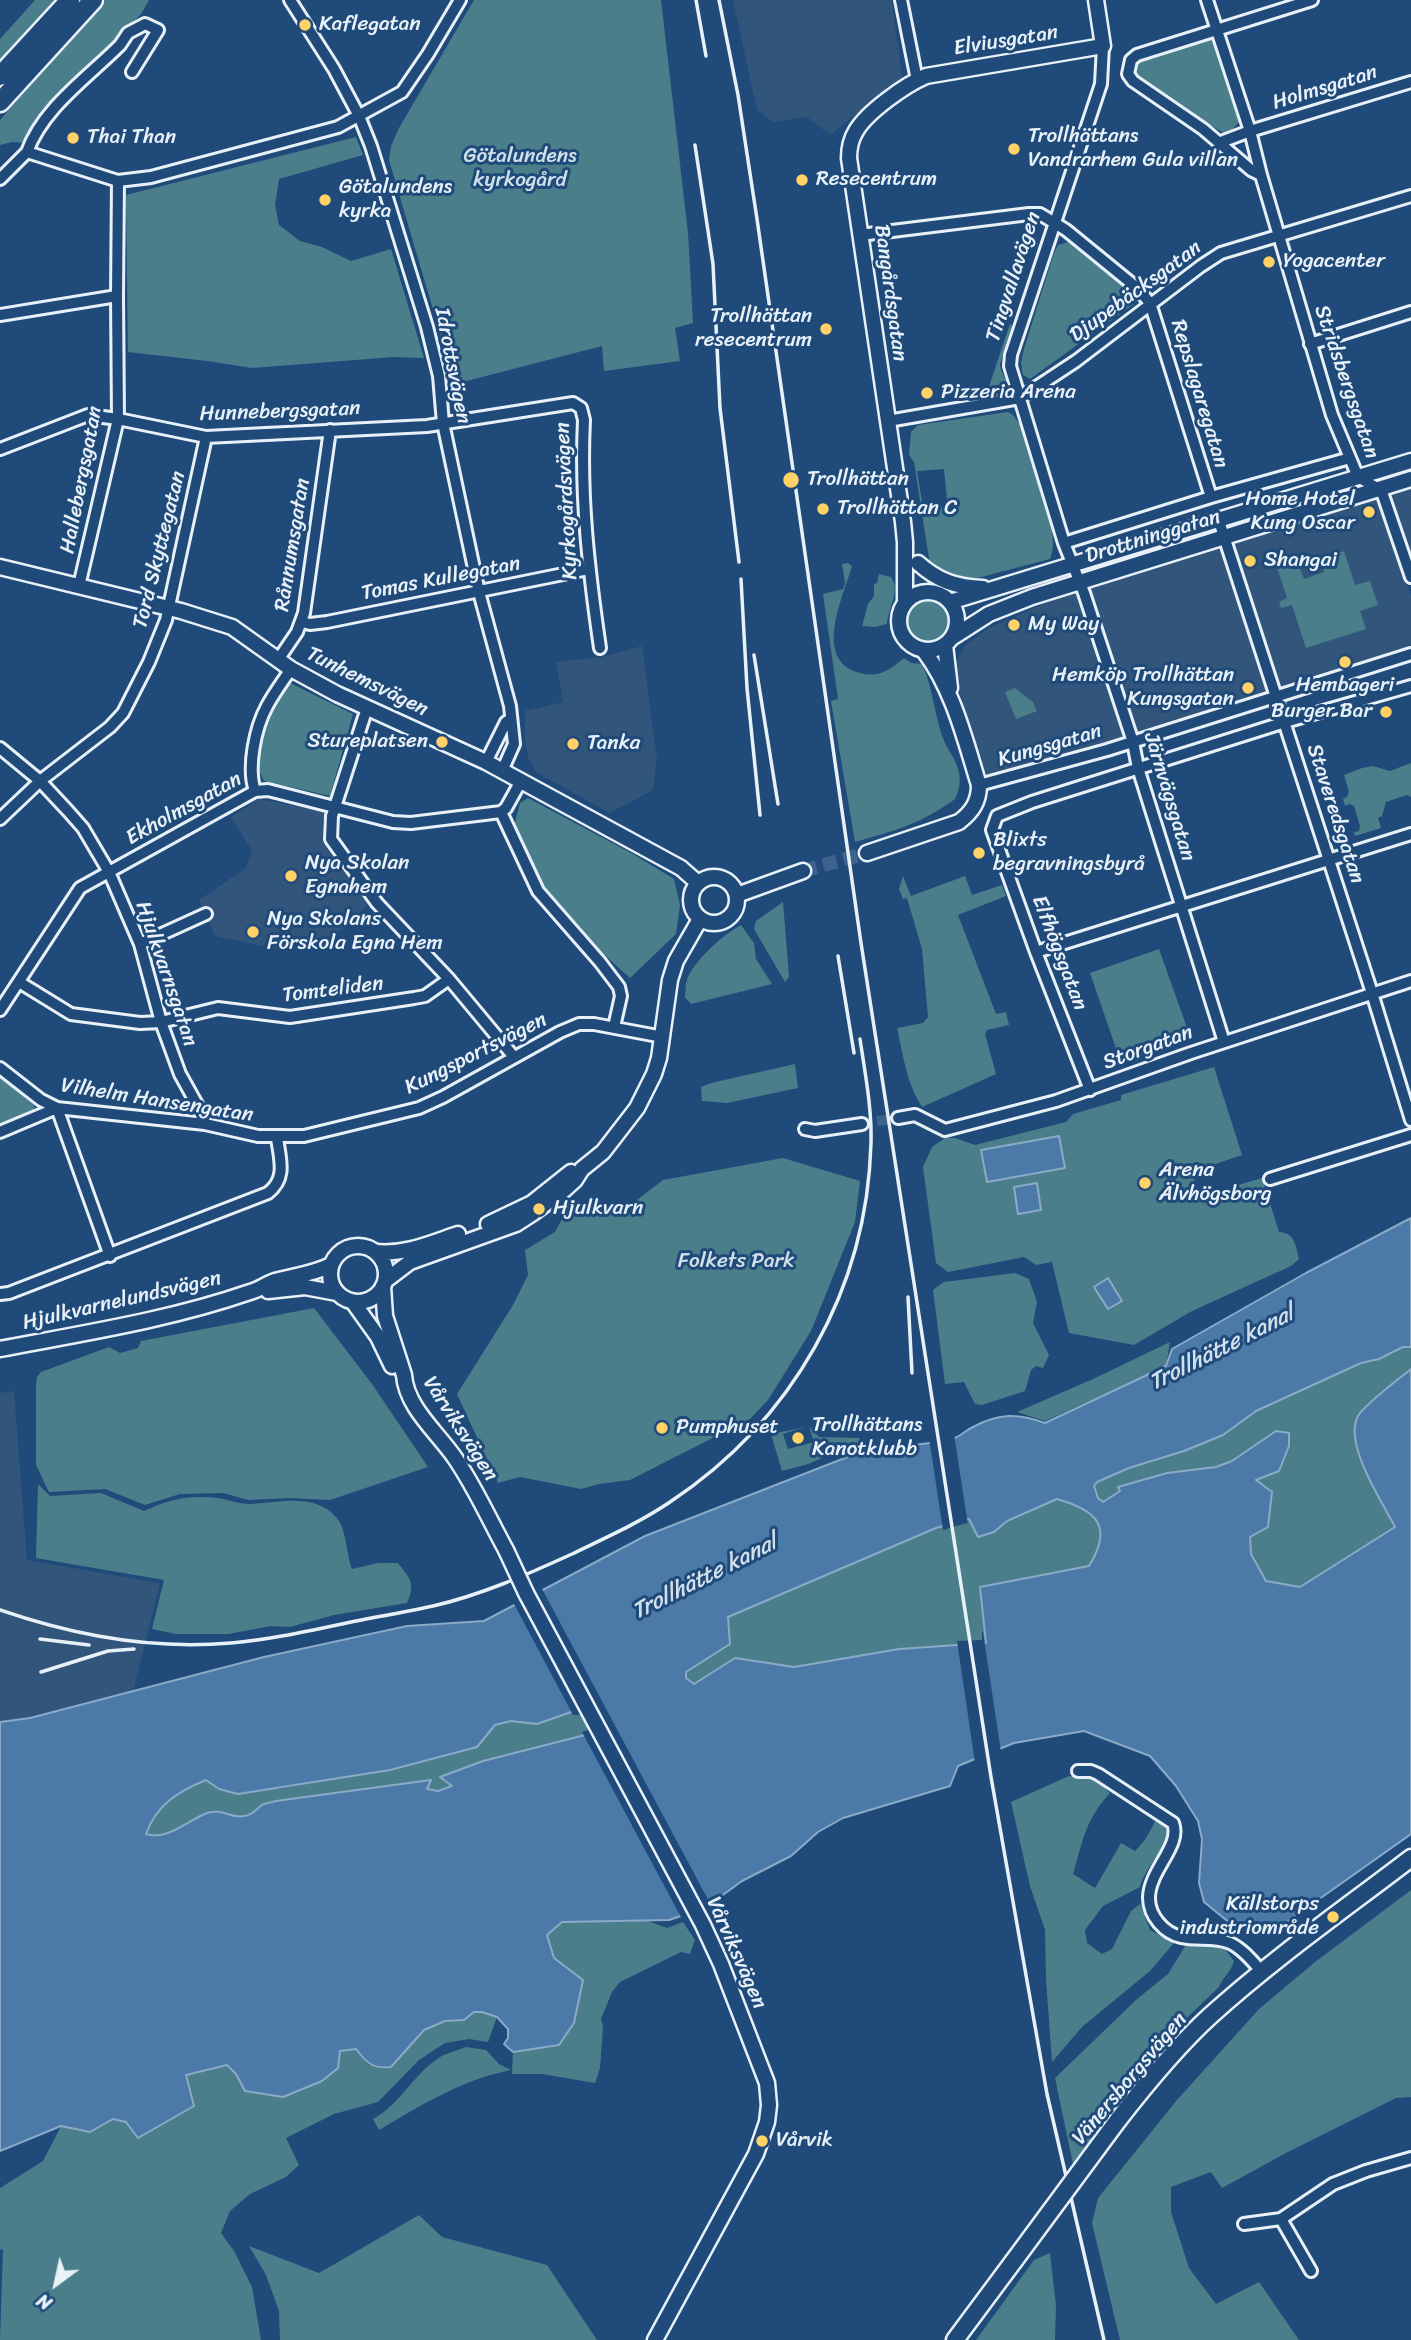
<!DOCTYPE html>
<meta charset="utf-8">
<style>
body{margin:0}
#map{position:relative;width:1411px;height:2340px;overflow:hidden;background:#1f4a7a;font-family:Sriracha,sans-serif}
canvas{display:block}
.north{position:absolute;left:21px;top:2249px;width:70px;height:70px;-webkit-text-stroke:5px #1f4a7a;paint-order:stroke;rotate:213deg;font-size:19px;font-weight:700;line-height:28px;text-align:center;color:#e8f1f8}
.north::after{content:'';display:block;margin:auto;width:24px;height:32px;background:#e8f1f8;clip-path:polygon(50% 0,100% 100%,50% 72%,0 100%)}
</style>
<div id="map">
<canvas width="1411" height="2340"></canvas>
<div class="north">N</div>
</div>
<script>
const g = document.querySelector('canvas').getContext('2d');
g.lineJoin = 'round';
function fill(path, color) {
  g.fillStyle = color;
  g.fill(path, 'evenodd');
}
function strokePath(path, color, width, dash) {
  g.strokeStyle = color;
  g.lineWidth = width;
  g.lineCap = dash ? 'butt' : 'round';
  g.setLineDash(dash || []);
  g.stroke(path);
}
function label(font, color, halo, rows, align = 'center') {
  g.font = font + ' Sriracha,sans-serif';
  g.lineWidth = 6;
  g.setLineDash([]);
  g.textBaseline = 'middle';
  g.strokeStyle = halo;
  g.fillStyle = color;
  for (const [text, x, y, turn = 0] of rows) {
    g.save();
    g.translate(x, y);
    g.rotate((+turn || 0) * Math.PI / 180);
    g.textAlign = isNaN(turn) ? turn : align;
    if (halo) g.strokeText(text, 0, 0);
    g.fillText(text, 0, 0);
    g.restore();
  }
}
const built = new Path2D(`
 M733,0H892L902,78L830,135L807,117L773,122L757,110Z
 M1411,486V567L1387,494Z
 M1378,493L1411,596V652L1281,692L1276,689L1235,544L1238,540Z
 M1219,547L1223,550L1272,695L1136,738L1088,595L1091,588Z
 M1073,591L1082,599L1125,735L1122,741L990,776L983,770L960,692L956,665L959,655L966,645L989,628Z
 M642,646L657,759L653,790L610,813L536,772L528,757L525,741V711L563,702L556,662L602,657Z
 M259,799L326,812L322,824L326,846L368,905L333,937L312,944L276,949L215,936L199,900L246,868L252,851L231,817Z
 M14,1391L27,1560L160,1583L133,1692L30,1718L0,1722V1393Z`);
const green = new Path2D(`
 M35,0H59L0,64V39Z
 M106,0H149L141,14L53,102L29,143L12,142L0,145V120Z
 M474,0H661L688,233L693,323L675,328L680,361L604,371L602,346L455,384L389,160L391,146L399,128Z
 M1213,37L1241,120L1227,135L1133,79L1137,62Z
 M356,137L363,155L279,179L275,205L279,225L300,241L322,247L351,261L391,249L424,358L394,357L252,368L207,361L128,352L126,195Z
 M1068,242L1135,296L1134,304L1030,379L1023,375L1021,363L1024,349L1054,253L1058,245Z
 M1010,324L1012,326L1000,364C1000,373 1008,378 1007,389L997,397L985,398Z
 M1008,412L1013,415L1022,427C1031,457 1063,533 1050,559L966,581H960L930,565L914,462L909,455L911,432L918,425ZM944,469L947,499L946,505L924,514L917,471Z
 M1344,551L1355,585L1370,581L1378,605L1360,611L1366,629L1306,648L1292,605L1281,608L1279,602L1287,598L1275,561L1295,555L1304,579L1324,572L1320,559Z
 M848,563L852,566C843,597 812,661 860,673C879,678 890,670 904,658L911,663L922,664C934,689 934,718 945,743C950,753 957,761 959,773C961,781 959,792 955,799C921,824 894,831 855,842L831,701L838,699L823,594L843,589L845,583L842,564Z
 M879,574L891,577C901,591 888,608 887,624L875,627L862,626L868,604L874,596V584L877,583Z
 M906 621a22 22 0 1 1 44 0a22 22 0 1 1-44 0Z
 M290,683L353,714L330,796L264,781L254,760L271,706Z
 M1015,688L1033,702L1037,711L1016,719L1005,692Z
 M1411,763V797L1407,795L1386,802L1382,816L1378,818L1381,828L1355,836L1354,832L1359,831L1360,826L1354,806L1349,804L1345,806L1343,799L1347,797L1349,792L1344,775L1362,768L1373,766L1390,771Z
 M528,798L633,854L674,879L680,905L676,934L630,978C583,935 530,890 514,826L520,803Z
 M903,876L911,896L965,876L972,895L1002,885L1006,896L958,915L996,1014L1006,1012L1009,1025L987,1030L985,1034L996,1074L922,1107C907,1084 903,1055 897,1028L923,1023L928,1017L922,949L907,898L903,899L899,889Z
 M783,902L789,977L785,982L754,929L756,921Z
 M741,925L754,943L756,959L772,984L691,1004L685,997C686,992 685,985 687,980C693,961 724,934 741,925Z
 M1159,949L1191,1039L1121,1063L1090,973Z
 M795,1064L798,1088L727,1103L702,1101L701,1087L711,1083Z
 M1214,1067L1242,1155L1192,1172L1200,1202L1232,1192L1231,1187L1262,1178L1279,1232C1295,1233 1296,1246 1299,1259L1291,1266L1192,1311L1134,1345L1069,1333L1052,1262L1036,1265L1024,1257L948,1272L936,1263L923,1167L932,1147L945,1138H955L975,1145L1066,1122L1073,1114L1121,1100V1095Z
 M0,1076L34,1105L35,1111L0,1126Z
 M783,1158L860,1181L855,1222L811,1331L768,1400L750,1419L630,1480L599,1484L581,1489L520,1477L498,1483L457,1394L513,1305L528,1275L525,1250L555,1232L563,1217C584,1210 609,1198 629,1206L663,1180Z
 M1015,1273L1029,1279L1037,1302L1033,1323L1049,1355L1043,1368L1036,1366L1031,1370L1025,1391L982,1405L975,1404L964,1382L945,1384L933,1290L944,1282Z
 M314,1308L372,1384L428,1467L330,1500L290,1498L248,1500L223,1493L180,1494L145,1505L105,1489L49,1492L36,1465V1384L37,1377L41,1372L109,1347L120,1353L138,1348L141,1341Z
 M1170,1342L1166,1366L1045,1421L1017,1412L1093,1379Z
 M1403,1347H1411V1369L1359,1415V1456L1395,1527L1300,1587L1266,1581L1251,1554L1250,1536L1268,1527L1255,1480L1232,1461C1196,1475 1156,1473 1119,1487L1120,1490L1103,1502L1098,1498L1094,1486L1096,1482L1129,1468L1184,1451L1223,1435L1256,1411L1361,1363L1394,1353Z
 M809,1426L819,1437L860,1438L858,1443L808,1464L782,1471L771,1434L806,1427L783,1434L788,1449L814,1442Z
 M38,1484L50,1496L101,1493L144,1511C170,1499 188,1495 217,1498C227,1499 238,1504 249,1504C278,1503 314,1492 336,1517C347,1529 346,1554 352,1569L378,1563H398C410,1578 416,1584 407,1603L334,1615L290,1627L271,1626L228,1634H176L152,1629L164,1580L36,1558Z
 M1057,1499C1096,1510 1114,1526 1089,1566L981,1587L986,1643L899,1649L794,1667L735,1658L694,1685L686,1678L685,1672L730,1644L727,1617L936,1528L969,1518L978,1537L994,1532L1007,1521Z
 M577,1710L606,1718L605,1728L585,1735L483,1761L441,1778L453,1786L438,1791L427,1789L430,1780L283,1800C277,1801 268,1802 262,1805C255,1810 253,1815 244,1817C231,1819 223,1808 207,1813C187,1820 169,1841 146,1834C156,1805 179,1792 206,1780L219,1789H277L390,1770L477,1747L495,1725L511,1721L537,1724Z
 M1069,1776L1093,1778L1110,1793C1085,1820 1083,1841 1073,1874L1095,1888L1121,1843L1135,1851L1145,1840L1157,1818L1168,1825C1168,1850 1146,1864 1140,1887L1103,1906L1085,1930L1087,1943L1102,1954L1112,1949L1131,1911L1140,1904L1150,1930L1174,1943L1150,1971L1082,2027L1052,2062L1046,1979L1045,1930L1030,1886L1011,1802Z
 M1411,1890V2097L1396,2098L1286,2153L1222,2188L1211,2172L1171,2187V2212L1189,2268L1216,2304L1259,2282L1299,2340H1120L1092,2223L1098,2198L1177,2100L1259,2009L1315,1962Z
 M646,1920L667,1928L683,1922L695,1940L690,1954L681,1952L620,1982L612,1992L601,2019L603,2026L600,2068L595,2083L542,2074H512L513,2052L559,2045L583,1980L554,1958L547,1935L562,1922Z
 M1187,1943L1225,1949L1234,1961C1231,1972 1223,1977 1219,1987L1169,2035L1129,2086L1073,2164L1055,2078L1137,1999L1168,1974Z
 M474,2012H482L497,2017L488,2042L469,2039L445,2043L419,2060L378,2102L334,2114L286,2138L299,2165L286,2177L250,2194L230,2211L221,2233L234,2251L252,2287L261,2340H0L3,2250L0,2249V2188L43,2161L61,2126L90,2132L113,2119L126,2122L185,2075L228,2065L236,2074L245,2091L322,2081L338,2068L340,2051L356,2049L369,2065L390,2067C405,2049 419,2030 442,2022C456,2018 461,2022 474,2012Z
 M466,2047L486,2050L499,2064L511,2070C463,2079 420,2106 379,2130L373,2119C401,2104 413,2074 440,2057C447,2053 458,2050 466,2047Z
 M419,2215L442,2237L547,2265L597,2340H280L279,2311L266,2275L249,2246L319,2273Z
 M1050,2253L1056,2306L1055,2340H976L1034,2260Z`);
const water = new Path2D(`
 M1059,1136L1065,1168L987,1182L981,1150Z
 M1037,1183L1041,1210L1018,1214L1014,1187Z
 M1411,1218V1347H1403L1379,1359L1361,1363L1256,1411L1223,1435L1184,1451L1129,1468L1097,1482L1094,1486L1098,1498L1103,1502L1120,1491L1118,1487L1167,1473L1216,1467L1232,1461L1276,1431L1289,1433V1446L1279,1471L1256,1480L1272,1492L1268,1527L1250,1537L1251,1554L1266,1581L1300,1587L1395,1527C1382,1501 1343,1444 1358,1416C1365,1404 1399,1379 1411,1369V1834L1277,1929L1260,1934L1231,1924L1204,1902L1199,1883L1202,1839L1198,1821L1176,1786L1150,1756L1084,1731L1014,1743L958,1766L950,1786L843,1818L818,1832L791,1856L742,1881L705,1908L669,1920L562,1922L547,1935L554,1958L583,1980L574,2023L559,2045L513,2052L504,2044L508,2038V2029L497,2017L482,2012H474L464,2020L445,2021L424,2030L391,2067C372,2069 367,2063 356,2049L340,2051L338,2068L322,2081L283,2097L245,2091L236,2074L227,2065L186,2075L194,2106L138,2138L126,2122L113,2119L90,2132L61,2126L0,2151V1722L30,1718L264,1657L407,1626L484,1621L645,1536L873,1447C899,1446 929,1445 954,1438C961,1436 966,1430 973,1427C999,1413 1018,1413 1045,1423L1166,1366L1172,1349L1306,1273ZM1057,1499C1096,1510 1114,1526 1089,1566L980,1587L986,1643L899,1649L794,1667L735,1658L694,1684L686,1678V1672L730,1644L728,1617L936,1528L969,1519L978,1537L994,1532L1007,1521ZM577,1710L606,1718L585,1735L483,1761L440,1777L452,1786L438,1791L427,1789L431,1780L283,1800C277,1801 268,1802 262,1805C255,1810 253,1815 244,1816C231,1819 223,1808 207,1813C188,1820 168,1841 146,1834C156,1805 179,1791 206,1780L219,1789L238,1794L390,1770L477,1747L495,1725L511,1721L537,1724Z
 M1108,1278L1122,1301L1108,1309L1094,1287Z`);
const pier = new Path2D(`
 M954,1434L968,1525L967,1523L943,1530L929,1438Z
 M541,1587L712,1907L707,1911L682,1919L582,1732L602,1725L603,1720L597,1714L573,1715L513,1602Z
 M982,1632H983L1001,1752L975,1763L957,1641L982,1640Z`);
const minorTunnel = new Path2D(`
 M862,1124L898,1118`);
const tertiaryTunnel = new Path2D(`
 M803,871L867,853`);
const minor = new Path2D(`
 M290,0L334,69L359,116L371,146L427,327L439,376L443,423L479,592L510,706L514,744L502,771
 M901,0L917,80
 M1207,0L1250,131L1221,142
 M1312,0L1137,55L1131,60L1128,74L1133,81L1203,129L1251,170L1261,175L1332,415L1358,477L1379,489L1383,495L1411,577
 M1103,46L1101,84L1011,355L1010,366L1064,543L1084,593L1133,742L1138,768L1224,1042
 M27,152C43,108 87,78 120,45L128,33L145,24L158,30L132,72
 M1261,175L1250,131L1411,82
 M0,179L27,152L118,181L151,177L338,127L402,92L428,54L460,0
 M860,235L1029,214H1040L1066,230L1137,288L1150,303L1211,497
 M0,315L117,296L118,181
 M1310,344L1411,312
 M888,421L1020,398L1076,361L1201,266L1221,253L1411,196
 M0,449L88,415L118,419L206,437L427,426L573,403L581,408L584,420C580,498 589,572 600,648
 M1219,521L1372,993L1411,1120
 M1064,543L1211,497L1350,458
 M79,586L118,419L117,296
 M302,622L310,624L327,622L588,569
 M278,660L297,632L304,613L330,430
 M367,708L332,816L331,839L377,903L449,979L514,1057
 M0,748L40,781L68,811L83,828L109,872L140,944L161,1022L180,1074L200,1110L205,1124
 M486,762L506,722L511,719
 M979,785L1107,750L1411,654
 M255,791C247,768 255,728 267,706C274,693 283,681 291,669
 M501,812L538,891L600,962L619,987L621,996L614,1027
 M0,819L40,781L110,727L123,713L149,662L166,620L206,437
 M140,944L206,914
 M1036,952L1411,834
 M19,982L71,1014L140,1023L161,1022L218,1008L290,1017L414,998L425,996L449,979
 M0,1010L80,888L255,791L268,790L393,822L411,823L501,812L506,808L521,781
 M0,1068L41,1100L57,1108L205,1124L258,1136H304L419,1108L443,1097L560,1032L579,1024H594L663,1037
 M1090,1090L1036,952L992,830L997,816L1032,802L1285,722L1411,686
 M898,1118L915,1115L945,1130L1056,1101L1191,1053L1411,981
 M805,1129L815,1131L862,1124
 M0,1132L57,1108L110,1256
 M1270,1179L1411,1135
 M0,1294L9,1293L268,1193C287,1178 280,1160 277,1138
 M1078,1771H1091L1098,1774L1173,1823C1182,1846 1149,1870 1149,1898C1149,1916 1164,1933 1181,1937C1197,1941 1214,1936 1230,1943C1243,1949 1253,1962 1262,1972
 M1281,2219L1311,2271
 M1244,2224L1281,2219L1333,2184L1366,2171L1411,2158`);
const tertiary = new Path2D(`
 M918,563C938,581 956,587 983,588
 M0,567L181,611L232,627L291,669L337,694L486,762L681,868L698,883
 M899 621a29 29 0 1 1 58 0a29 29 0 1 1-58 0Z
 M950,602L1411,461
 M905,603V542L903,522L849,158C849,148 851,139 856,131C867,112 905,85 926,76L1103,46L1096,0
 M953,637L989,614L1032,597L1411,479
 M945,645L950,688
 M867,853L959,822C972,812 979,802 979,785C965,740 953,689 924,651
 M691 900a23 23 0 1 1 46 0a23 23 0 1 1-46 0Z
 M737,895L803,871
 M488,1224L532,1203L571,1172
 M330 1274a28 28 0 1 1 56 0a28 28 0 1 1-56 0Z
 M376,1252C405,1255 431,1243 458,1234
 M385,1281L410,1262L516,1224L533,1213L564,1190L575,1180L582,1169L603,1152L637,1108L654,1074L659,1058L670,980L676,961L700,919
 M383,1286L385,1316L404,1375C406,1407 438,1433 455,1458C475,1487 489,1519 506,1550
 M268,1291L305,1287L337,1293
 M353,1302L378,1337L392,1366
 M0,1349C84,1333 169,1320 250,1292C259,1290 266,1284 275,1281C294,1276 313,1274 331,1265
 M526,1593L703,1925L721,1964L767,2083L769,2105L767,2122L756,2154L655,2340`);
const secondary = new Path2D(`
 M1118,2120C1146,2084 1176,2047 1210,2016C1273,1959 1343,1910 1411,1858
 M955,2340L1013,2262`);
const trunk = new Path2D(`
 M0,76L70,0
 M0,102L93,0`);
const rail = new Path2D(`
 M696,0L706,56
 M719,0L738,95L757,219L861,943L991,1777L1047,2094L1104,2340
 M695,145L713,264L720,408L739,562
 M741,579L747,688L760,815
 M754,655L778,804
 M838,956L854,1053
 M908,1297L912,1373
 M0,1610C75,1636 152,1650 231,1643C276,1639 321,1628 366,1619C388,1615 410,1611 433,1606C481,1595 526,1575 572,1554C605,1538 639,1523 670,1502C792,1421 867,1290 871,1143C872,1108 865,1073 860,1039
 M40,1639L89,1645
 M41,1672L108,1651L134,1649`);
const tertiaryBridge = new Path2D(`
 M506,1550L526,1593`);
const secondaryBridge = new Path2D(`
 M1013,2262L1118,2120`);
const markers = [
 [305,25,7,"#ffd166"],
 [73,138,7,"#ffd166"],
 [1014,149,7,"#ffd166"],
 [802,180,7,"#ffd166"],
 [325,200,7,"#ffd166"],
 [1269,262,7,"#ffd166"],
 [826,329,7,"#ffd166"],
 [927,393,7,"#ffd166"],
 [791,480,9,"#ffd166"],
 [823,509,7,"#ffd166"],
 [1369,512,7,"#ffd166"],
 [1250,561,7,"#ffd166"],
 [1014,625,7,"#ffd166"],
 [1345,662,7,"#ffd166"],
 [1248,688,7,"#ffd166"],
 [1386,712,7,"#ffd166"],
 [442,742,7,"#ffd166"],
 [573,744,7,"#ffd166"],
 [979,853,7,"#ffd166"],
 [291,876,7,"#ffd166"],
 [253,932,7,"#ffd166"],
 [1145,1183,7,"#ffd166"],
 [539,1209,7,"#ffd166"],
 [662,1428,7,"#ffd166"],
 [798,1438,7,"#ffd166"],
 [1333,1917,7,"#ffd166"],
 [762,2141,7,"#ffd166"]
];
const poiNames = [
 ["Kaflegatan",319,25],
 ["Trollhättans",1028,137],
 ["Vandrarhem Gula villan",1028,161],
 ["Thai Than",87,138],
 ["Resecentrum",816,180],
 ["Götalundens",339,188],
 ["kyrka",339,212],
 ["Yogacenter",1283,262],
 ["Trollhättan",812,317,"right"],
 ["resecentrum",812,341,"right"],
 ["Pizzeria Arena",941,393],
 ["Trollhättan",807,480],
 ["Home Hotel",1355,500,"right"],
 ["Kung Oscar",1355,524,"right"],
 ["Trollhättan C",837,509],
 ["Shangai",1264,561],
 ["My Way",1028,625],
 ["Hemköp Trollhättan",1234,676,"right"],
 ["Kungsgatan",1234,700,"right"],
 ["Hembageri",1345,686,"center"],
 ["Burger Bar",1372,712,"right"],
 ["Stureplatsen",428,742,"right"],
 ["Tanka",587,744],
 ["Blixts",993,841],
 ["begravningsbyrå",993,865],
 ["Nya Skolan",305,864],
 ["Egnahem",305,888],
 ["Nya Skolans",267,920],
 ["Förskola Egna Hem",267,944],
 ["Arena",1159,1171],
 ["Älvhögsborg",1159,1195],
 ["Hjulkvarn",553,1209],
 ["Trollhättans",812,1426],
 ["Kanotklubb",812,1450],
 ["Pumphuset",676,1428],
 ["Källstorps",1319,1905,"right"],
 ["industriområde",1319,1929,"right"],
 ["Vårvik",776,2141]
];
const streetNames = [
 ["Elviusgatan",1006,41,-9],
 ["Holmsgatan",1325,88,-17],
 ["Tingvallavägen",1014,277,-72],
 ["Djupebäcksgatan",1136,292,-36],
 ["Bangårdsgatan",890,293,82],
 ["Idrottsvägen",452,366,79],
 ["Stridsbergsgatan",1346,382,71],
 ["Repslagaregatan",1199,394,73],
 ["Hunnebergsgatan",280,412,-2],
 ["Hallebergsgatan",82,480,-79],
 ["Kyrkogårdsvägen",567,501,-93],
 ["Drottninggatan",1153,537,-17],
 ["Rånnumsgatan",293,545,-81],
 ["Tord Skyttegatan",160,550,-76],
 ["Tomas Kullegatan",441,579,-11],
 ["Tunhemsvägen",367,682,26],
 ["Kungsgatan",1050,746,-16],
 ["Järnvägsgatan",1169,797,73],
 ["Ekholmsgatan",184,809,-29],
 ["Staveredsgatan",1335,814,72],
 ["Elfhögsgatan",1059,953,69],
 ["Hjulkvarnsgatan",166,974,71],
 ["Tomteliden",333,990,-7],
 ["Storgatan",1148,1048,-20],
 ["Kungsportsvägen",476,1054,-27],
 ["Vilhelm Hansengatan",157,1101,9],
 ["Hjulkvarnelundsvägen",122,1301,-13],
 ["Vårviksvägen",460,1429,57],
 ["Vårviksvägen",736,1953,66],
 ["Vänersborgsvägen",1130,2079,-50]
];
const parkNames = [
 ["Götalundens",520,157],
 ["kyrkogård",520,181],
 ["Folkets Park",736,1262]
];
const waterNames = [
 ["Trollhätte kanal",1222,1349,-27],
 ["Trollhätte kanal",705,1578,-27]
];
fill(built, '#32557c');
fill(green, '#4b7e8b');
fill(water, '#4c7aa8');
strokePath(water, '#8aaac8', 2);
fill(pier, '#1f4a7a');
strokePath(minorTunnel, '#3d638d', 10, [10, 5]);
strokePath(tertiaryTunnel, '#3d638d', 14, [14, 7]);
strokePath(minor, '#e8f1f8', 16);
strokePath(tertiary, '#e8f1f8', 19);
strokePath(secondary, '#e8f1f8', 21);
strokePath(trunk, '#e8f1f8', 23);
strokePath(minor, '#1f4a7a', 10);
strokePath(tertiary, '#1f4a7a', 14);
strokePath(secondary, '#1f4a7a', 16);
strokePath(trunk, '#1f4a7a', 18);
strokePath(rail, '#e8f1f8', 3.5);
strokePath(tertiaryBridge, '#e8f1f8', 19, []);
strokePath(secondaryBridge, '#e8f1f8', 21, []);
strokePath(tertiaryBridge, '#1f4a7a', 14);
strokePath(secondaryBridge, '#1f4a7a', 16);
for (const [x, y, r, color] of markers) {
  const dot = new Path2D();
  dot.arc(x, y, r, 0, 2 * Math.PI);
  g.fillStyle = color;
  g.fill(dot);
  strokePath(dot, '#1f4a7a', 2.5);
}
label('21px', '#e8f1f8', '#1f4a7a', poiNames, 'left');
label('21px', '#e8f1f8', '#1f4a7a', streetNames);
label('21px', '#d0e0e8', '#1f4a7a', parkNames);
label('italic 23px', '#d1dfec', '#1f4a7a', waterNames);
</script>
